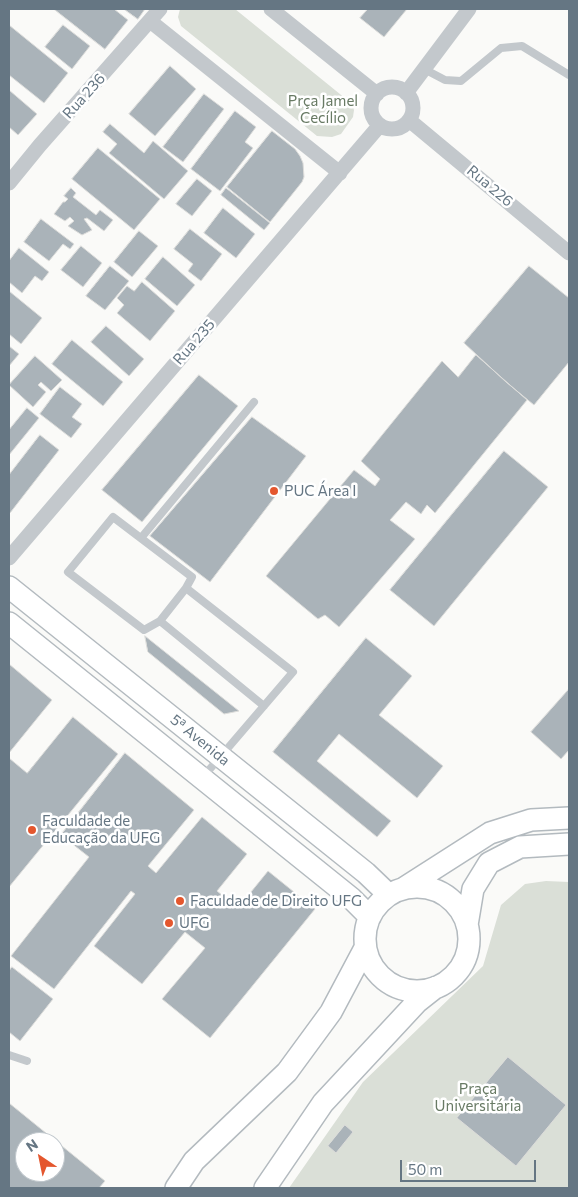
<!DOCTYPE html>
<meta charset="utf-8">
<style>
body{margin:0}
#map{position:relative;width:578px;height:1197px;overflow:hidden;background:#fafaf8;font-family:Commissioner,sans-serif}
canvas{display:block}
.frame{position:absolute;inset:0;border:10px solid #657683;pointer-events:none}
.north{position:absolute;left:15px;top:1132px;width:50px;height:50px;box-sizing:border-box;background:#fff;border:1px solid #c1c8cd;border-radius:50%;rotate:326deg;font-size:14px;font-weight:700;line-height:20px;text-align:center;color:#657683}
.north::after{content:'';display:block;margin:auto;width:18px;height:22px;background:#e4572e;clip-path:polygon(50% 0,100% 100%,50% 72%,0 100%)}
.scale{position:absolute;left:400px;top:1160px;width:136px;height:22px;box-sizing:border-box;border:2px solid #657683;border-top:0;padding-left:6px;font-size:15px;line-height:18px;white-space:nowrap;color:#657683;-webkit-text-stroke:4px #fff;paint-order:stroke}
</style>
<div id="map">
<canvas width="578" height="1197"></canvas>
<div class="frame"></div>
<div class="north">N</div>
<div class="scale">50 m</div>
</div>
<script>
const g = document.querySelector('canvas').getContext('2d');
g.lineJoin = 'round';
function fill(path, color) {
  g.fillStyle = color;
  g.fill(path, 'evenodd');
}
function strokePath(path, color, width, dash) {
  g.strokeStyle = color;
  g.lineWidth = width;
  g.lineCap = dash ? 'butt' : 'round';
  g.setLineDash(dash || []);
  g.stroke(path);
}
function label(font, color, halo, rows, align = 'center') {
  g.font = font + ' Commissioner,sans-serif';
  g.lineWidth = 5;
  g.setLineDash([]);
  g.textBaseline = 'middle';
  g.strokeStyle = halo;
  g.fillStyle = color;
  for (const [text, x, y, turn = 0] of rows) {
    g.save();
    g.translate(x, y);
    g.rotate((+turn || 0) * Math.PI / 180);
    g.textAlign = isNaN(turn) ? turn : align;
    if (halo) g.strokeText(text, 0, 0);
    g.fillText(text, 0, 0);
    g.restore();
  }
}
const green = new Path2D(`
 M180,9H235L351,103L354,110L353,117L341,134L332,137L317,136L181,26L178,17Z
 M546,881L569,882V1188H289L363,1082L483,966L501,905L525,884Z`);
const building = new Path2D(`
 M54,9H114L128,20L105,49Z
 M124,9H145L138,19Z
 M368,9H407L384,37L360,18Z
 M9,25L68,73L44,103L9,75Z
 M63,25L90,46L72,69L45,47Z
 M170,66L196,89L155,136L129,114Z
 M9,90L37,114L18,135L9,127Z
 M204,94L224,109L183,162L163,147Z
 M235,111L256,127L245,142L253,148L220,191L191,169Z
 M110,124L144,153L153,141L188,171L164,199L109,153L117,144L103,132Z
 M272,131L295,149L300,156L303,163L304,177L302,182L270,222L227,187Z
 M98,148L160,199L134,230L72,179Z
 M197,179L212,191L192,216L176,204Z
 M71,188L76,193L73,197L96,215L100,210L113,220L104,231L87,218L84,219L92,230L82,235L68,226L74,221L70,217L65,221L54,214L63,202H65L68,199L64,196Z
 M226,188L270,223L264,230L221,195Z
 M223,208L255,234L236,258L204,233Z
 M41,219L74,244L70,249L63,244L49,261L24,242Z
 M190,229L222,254L201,281L188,271L193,264L174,249Z
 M139,231L158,246L132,277L114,262Z
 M81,246L102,263L83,287L61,270Z
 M19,248L49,272L42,281L35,276L22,293L9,282V261Z
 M163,257L195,285L177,306L145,279Z
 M110,266L129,281L105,310L86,296Z
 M529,266L569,298V362L534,405L506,382L464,343Z
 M142,282L175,311L150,341L117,313L124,305L117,298L127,286L134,291Z
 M9,291L42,318L21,344L9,334Z
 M106,326L144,359L129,376L91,342Z
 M72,340L123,382L103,406L52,364Z
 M9,346L19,354L9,366Z
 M476,355L527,400L435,513L427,505L421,514L406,502L390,520L415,539L339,627L325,615L318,619L266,576L354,470L375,486L380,479L361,461L442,361L458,377Z
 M35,356L62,380L51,391L41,382L38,385L46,392L33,407L9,385Z
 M199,375L238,406L142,522L102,490Z
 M60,387L82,404L72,417L82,424L71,438L40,414Z
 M27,408L39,418L9,455V430Z
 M252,417L306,456L210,582L150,536Z
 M40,435L59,450L10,513L9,512V475Z
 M504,451L548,487L434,626L390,590Z
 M145,636L239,711L224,714L148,652Z
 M366,638L412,676L379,715L443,766L417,798L339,734L317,761L391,821L377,837L273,752Z
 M9,664L52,700L9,753Z
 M569,689V750L561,759L531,732Z
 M73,717L118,754L9,887V758L27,773Z
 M125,753L194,810L148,866L156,873L202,817L247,854L217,891L238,908L268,871L315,909L210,1038L162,999L205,948L185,932L142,984L94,946L135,894L131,891L54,989L11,956L89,857L61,835Z
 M12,967L53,999L20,1041L9,1032V971Z
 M508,1057L566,1105L516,1166L457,1118Z
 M9,1103L105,1181L99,1188H9ZM25,1142H55V1172H25Z
 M345,1125L353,1132L336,1153L328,1146Z`);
const lane = new Path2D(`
 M424,69L445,80L461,81L501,48L522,46L569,75
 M141,538L254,402
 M160,621L144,630L68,572L113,517L192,577L186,588
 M203,777L293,672L186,588L160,621L264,706
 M9,1055L27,1061`);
const street = new Path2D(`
 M271,9L377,94
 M150,21L340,173
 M371 108a21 21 0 1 1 42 0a21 21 0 1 1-42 0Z
 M406,93L469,9
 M409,120L569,253
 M9,183L40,145L160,9
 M9,558L380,125`);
const secondary = new Path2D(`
 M9,587L366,873L389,895
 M9,623L351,898L370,917
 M365 939a52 52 0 1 1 104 0a52 52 0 1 1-104 0Z
 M404,888L490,833L531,820L569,818
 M467,925L473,889L489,863L520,847L569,844
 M176,1188L194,1161L287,1072L331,1012L365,948
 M265,1188L323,1103L417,1002L436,987`);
const markers = [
 [274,491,5,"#e4572e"],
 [32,830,5,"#e4572e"],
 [180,901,5,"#e4572e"],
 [169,923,5,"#e4572e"]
];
const streetNames = [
 ["Rua 236",84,96,-48],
 ["Rua 226",490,186,40],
 ["Rua 235",194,342,-49],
 ["5ª Avenida",200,740,39]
];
const parkNames = [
 ["Prça Jamel",323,101],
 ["Cecílio",323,118],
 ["Praça",478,1089],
 ["Universitária",478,1106]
];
const poiNames = [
 ["PUC Área I",284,491],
 ["Faculdade de",42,821],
 ["Educação da UFG",42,838],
 ["Faculdade de Direito UFG",190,901],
 ["UFG",179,923]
];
fill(green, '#dadfd7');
fill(building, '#aab3b9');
strokePath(building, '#dcdcda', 1);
strokePath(secondary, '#b3babf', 24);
strokePath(lane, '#c3c8cc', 8);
strokePath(street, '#c3c8cc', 15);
strokePath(secondary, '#fff', 21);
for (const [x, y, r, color] of markers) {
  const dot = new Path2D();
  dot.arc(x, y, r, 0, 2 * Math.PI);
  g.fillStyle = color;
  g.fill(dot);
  strokePath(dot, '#fff', 2);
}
label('15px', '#657683', '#fff', streetNames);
label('15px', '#687a64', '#fff', parkNames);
label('15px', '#657683', '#fff', poiNames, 'left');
</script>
